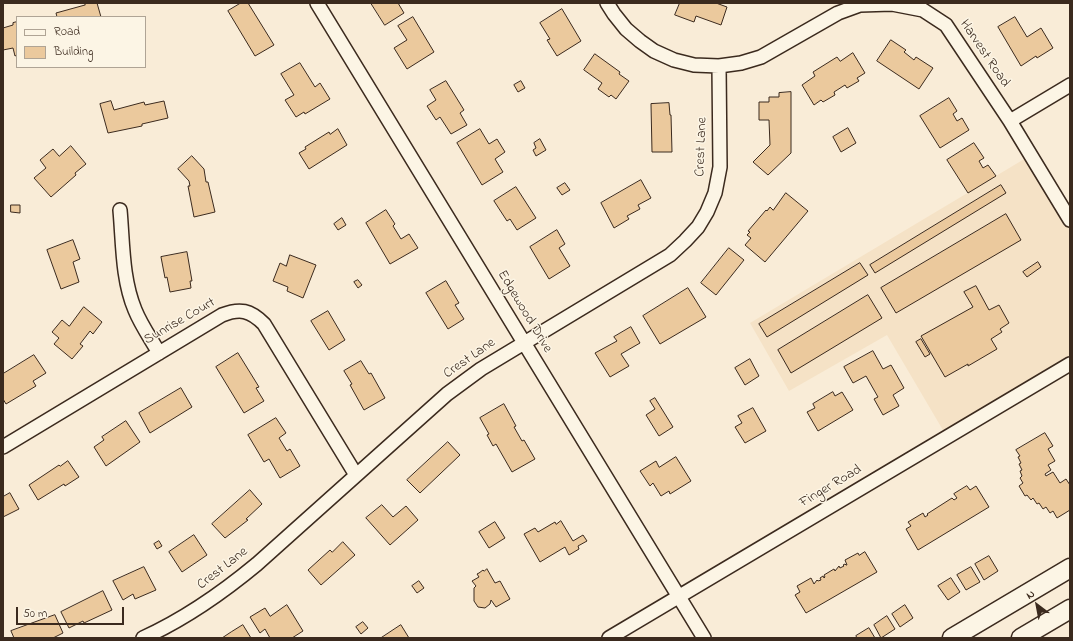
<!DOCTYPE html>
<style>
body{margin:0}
#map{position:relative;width:1073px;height:641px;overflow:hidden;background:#f9ecd7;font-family:"Indie Flower",sans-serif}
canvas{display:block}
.frame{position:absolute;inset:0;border:4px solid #3b2a1e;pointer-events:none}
.legend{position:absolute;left:16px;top:16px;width:130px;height:52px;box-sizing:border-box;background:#fcf5e5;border:1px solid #afa495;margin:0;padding:5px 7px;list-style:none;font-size:12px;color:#3b2a1e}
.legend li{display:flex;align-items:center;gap:8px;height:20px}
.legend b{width:20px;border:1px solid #afa495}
.north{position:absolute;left:1017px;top:585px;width:40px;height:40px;-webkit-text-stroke:3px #fcf5e5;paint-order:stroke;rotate:328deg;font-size:11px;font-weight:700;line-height:16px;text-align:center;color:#3b2a1e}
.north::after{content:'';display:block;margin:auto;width:14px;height:18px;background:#3b2a1e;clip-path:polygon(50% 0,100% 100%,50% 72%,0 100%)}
.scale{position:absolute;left:16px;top:607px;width:108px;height:18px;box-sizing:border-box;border:2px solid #3b2a1e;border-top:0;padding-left:5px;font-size:12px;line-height:14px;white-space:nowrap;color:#3b2a1e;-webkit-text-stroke:3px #fcf5e5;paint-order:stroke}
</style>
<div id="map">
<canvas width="1073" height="641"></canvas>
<div class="frame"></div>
<ul class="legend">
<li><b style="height:5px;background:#fcf5e5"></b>Road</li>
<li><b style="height:11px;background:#ebc99d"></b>Building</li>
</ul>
<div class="north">N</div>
<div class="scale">50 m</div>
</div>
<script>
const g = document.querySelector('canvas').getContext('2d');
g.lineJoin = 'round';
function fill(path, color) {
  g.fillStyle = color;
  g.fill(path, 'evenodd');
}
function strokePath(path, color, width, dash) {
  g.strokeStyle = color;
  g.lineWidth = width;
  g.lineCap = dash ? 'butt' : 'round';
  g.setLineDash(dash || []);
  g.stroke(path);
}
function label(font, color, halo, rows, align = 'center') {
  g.font = font + ' "Indie Flower",sans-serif';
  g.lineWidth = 3;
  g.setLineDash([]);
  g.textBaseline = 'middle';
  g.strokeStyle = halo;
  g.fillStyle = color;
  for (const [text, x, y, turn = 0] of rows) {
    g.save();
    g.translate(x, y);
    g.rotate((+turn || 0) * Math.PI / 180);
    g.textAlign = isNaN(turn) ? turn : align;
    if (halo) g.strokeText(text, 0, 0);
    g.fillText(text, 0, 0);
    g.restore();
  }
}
const built = new Path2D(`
 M1031,155L1070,220V364L947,437L887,335L789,391L750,323Z`);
const building = new Path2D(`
 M84,3H97L101,17H57L56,13L85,5Z
 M241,3H248L274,45L255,56L228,11Z
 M371,3H398L404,13L385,25Z
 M680,3H716L727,7L721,25L696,16L694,22L675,15Z
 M562,9L581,41L557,56L547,40L550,39L540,23Z
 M413,17L434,52L407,69L394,48L407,40L398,26Z
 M1015,17L1027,37L1041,28L1053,48L1037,58L1036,56L1021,66L998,27Z
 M17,22V55L15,56L13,48L3,50V28L13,25V23Z
 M891,40L906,50L904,52L914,60L916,57L933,68L919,89L877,61Z
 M853,53L865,73L857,78L859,81L847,88L845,85L834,92L835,95L823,102L821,100L814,105L802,85L815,76L813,72L837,57L840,61Z
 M595,54L620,72L619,74L629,81L616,99L611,95L609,97L598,89L602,83L584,70Z
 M300,63L315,87L320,83L330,99L305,114L304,112L296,117L285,100L294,95L281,74Z
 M446,81L464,110L460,113L467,125L451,134L440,117L436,120L427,106L436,100L430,90Z
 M521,81L525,88L518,92L514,85Z
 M791,92V153L768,175L753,162L770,145L769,120H759V102H769V97H779V93Z
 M949,98L957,111L953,114L957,121L962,118L969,130L940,148L920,116Z
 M111,101L114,110L144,102L145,105L164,101L168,118L142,124V126L108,133L100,104Z
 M669,103L670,115H671L672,152H652L651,104Z
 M848,128L856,143L841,152L833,137Z
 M338,129L347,145L309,169L299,153L306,149L305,147L329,132L330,134Z
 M480,129L489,144L497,139L505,152L495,159L503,172L482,185L457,143Z
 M540,139L546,150L536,156L533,150L536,148L534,143Z
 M974,143L984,158L979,161L983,168L988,165L996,176L968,193L947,160Z
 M71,146L86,164L75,173L76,175L51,197L34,178L46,168L40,160L53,149L59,156Z
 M192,156L204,169L206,182H208L215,212L194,217L188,186H190L189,181L178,169Z
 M641,180L651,198L638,205L640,209L627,216L629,219L614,228L601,203Z
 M565,183L570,190L562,195L557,188Z
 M1001,185L1006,193L875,273L870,265Z
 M516,187L536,218L517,230L510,219L507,221L494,201Z
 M786,193L808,211L765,262L745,245L751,238L747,235L750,232L748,231L766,210L767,211L770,207L773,210Z
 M11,205H20V213L11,212Z
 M386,210L395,224L393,226L401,239L409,234L418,248L390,264L366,223Z
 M1006,214L1021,240L896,313L881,288Z
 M342,218L346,225L338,230L334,224Z
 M557,230L565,244L559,248L570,266L549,279L530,247Z
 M73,240L80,259L73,262L79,282L61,289L47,250Z
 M729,248L744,260L716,295L701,283Z
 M187,252L192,281H190L191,288L170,292L167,277L165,278L161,257Z
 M290,255L316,265L303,298L287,291L288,287L273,281L280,263L286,266Z
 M1038,262L1041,267L1027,277L1023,272Z
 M860,263L868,275L767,337L759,324Z
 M358,280L362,285L358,288L354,282Z
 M446,281L459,303L455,305L464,319L448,329L426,293Z
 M976,286L989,310L999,305L1009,323L1000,329L1002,332L991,339L997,349L968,366V364L945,377L921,336L973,307L964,292Z
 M688,288L706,317L660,344L643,316Z
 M868,295L882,318L791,373L778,350Z
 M84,307L102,322L93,334L90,331L80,344L83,346L72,359L54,344L59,338L52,332L62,320L69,326Z
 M328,311L345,340L329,350L311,321Z
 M631,327L640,343L621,354L629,366L610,377L595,353L617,341L614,337Z
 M921,339L930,354L925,357L916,342Z
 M873,351L883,369L891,365L904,388L893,395L899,406L883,415L874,399L878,397L866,376L853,383L844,367Z
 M238,353L259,387L256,388L264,401L244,413L216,367Z
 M34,355L46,373L33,381L36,386L6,404L3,399V374Z
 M750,359L759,376L745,385L735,368Z
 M361,361L369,374L371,373L385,398L364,410L350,385L352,384L344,371Z
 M181,388L192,407L150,433L139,413Z
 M833,392L835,396L842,392L853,410L818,431L807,412L815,408L813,404Z
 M655,398L673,427L659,436L646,415L655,409L650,401Z
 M504,404L516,426L514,427L522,441L524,440L535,459L512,472L496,444L493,446L487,435L489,434L480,418Z
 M753,408L766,431L745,443L735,427L742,423L738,416Z
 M276,418L286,433L279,438L287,451L290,449L300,466L280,478L269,459L264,462L248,435Z
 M126,421L140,442L106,466L94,447L104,440L102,437Z
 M1045,433L1053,446L1048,449L1055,461L1048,465L1051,470L1045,474L1046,476L1053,472L1060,483L1066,479L1070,485V510L1057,518L1053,511L1050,513L1046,507L1043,509L1039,503L1037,504L1033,498L1031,500L1027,495L1025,496L1019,486L1023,483L1020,478L1022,476L1020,471L1022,470L1019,464L1021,463L1018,457L1020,456L1016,450Z
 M448,442L460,455L420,493L407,480Z
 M676,457L691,481L670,494L669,491L661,496L653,483L650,486L640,471L656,461L659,467Z
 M68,461L79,477L65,486L64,484L38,500L29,485L59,465L60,466Z
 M967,486L970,490L976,486L989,507L918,550L906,529L911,526L908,522L923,513L925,517L928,515L927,514L952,498L954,500L957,498L954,494Z
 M250,490L262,504L246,519L248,520L225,538L212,524Z
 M10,493L19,509L3,517V497Z
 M382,505L393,517L406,506L418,520L390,545L366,518Z
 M561,521L573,541L583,535L587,541L578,546L579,549L569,555L565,547L540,562L524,534L535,528L538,532L555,522L556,524Z
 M495,522L505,538L489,548L479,532Z
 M194,535L207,555L182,572L169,552Z
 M159,541L162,546L157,549L154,544Z
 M343,542L355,555L321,585L308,570L330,550L332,552Z
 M865,552L877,572L806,613L795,595L800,592L797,586L811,578L814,584L817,580L818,581L821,580L820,578L823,576L824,578L825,577L824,575L834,569L835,571L839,566L840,568L844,566L843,565L845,564L846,565H847L845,560L858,553L859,555Z
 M989,556L998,571L984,580L975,564Z
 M144,567L156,590L135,599L133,594L123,600L113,581Z
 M971,567L980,582L966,590L957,575Z
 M487,569L495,583L500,581L510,599L496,607L491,600L490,604L485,608L478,607L474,601V588L476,586L472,581L479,577L477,574L479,573L483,570L484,571Z
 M951,578L960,592L948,600L938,586Z
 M419,581L424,588L417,593L412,586Z
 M103,591L112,610L84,623L83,621L69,628L61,612Z
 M287,605L303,631L292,638H270L265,629L260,633L250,617L265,608L270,616Z
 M905,605L913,618L900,627L892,614Z
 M55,615L63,633L53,638H14L11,631Z
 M887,616L895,629L881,638L874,625Z
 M363,622L368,628L361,634L356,627Z
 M243,625L251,638H222L231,632Z
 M401,625L409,638H381Z
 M869,628L875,638H857L856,636Z`);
const street = new Path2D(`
 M317,3L704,638
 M607,3L614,14L626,29L640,41L654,51L674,60L694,65L719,66L741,63L761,57L838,13L860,5L892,4L923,10L946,25L1010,121L1070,220
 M1010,121L1070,85
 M120,210C123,243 122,279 135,310C141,325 151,339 159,353
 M3,447L222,315C240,308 250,310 264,324L356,475
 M143,638C185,619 222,593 257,564L447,394L481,369L670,255L685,241L698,227L707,212L715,193L720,167L719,66
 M609,638L1070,364`);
const secondary = new Path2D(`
 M952,638L1070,568
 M1021,638L1070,609`);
const streetNames = [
 ["Harvest Road",984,54,56],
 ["Crest Lane",702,147,-88],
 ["Edgewood Drive",524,312,59],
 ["Sunrise Court",180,322,-30],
 ["Crest Lane",470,359,-35],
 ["Finger Road",831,487,-31],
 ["Crest Lane",223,569,-38]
];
fill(built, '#f5e2c6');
fill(building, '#ebc99d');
strokePath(building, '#3b2a1e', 1);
strokePath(street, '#3b2a1e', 16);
strokePath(secondary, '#3b2a1e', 21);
strokePath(street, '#fcf5e5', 13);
strokePath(secondary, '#fcf5e5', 18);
label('14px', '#3b2a1e', '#fcf5e5', streetNames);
</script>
